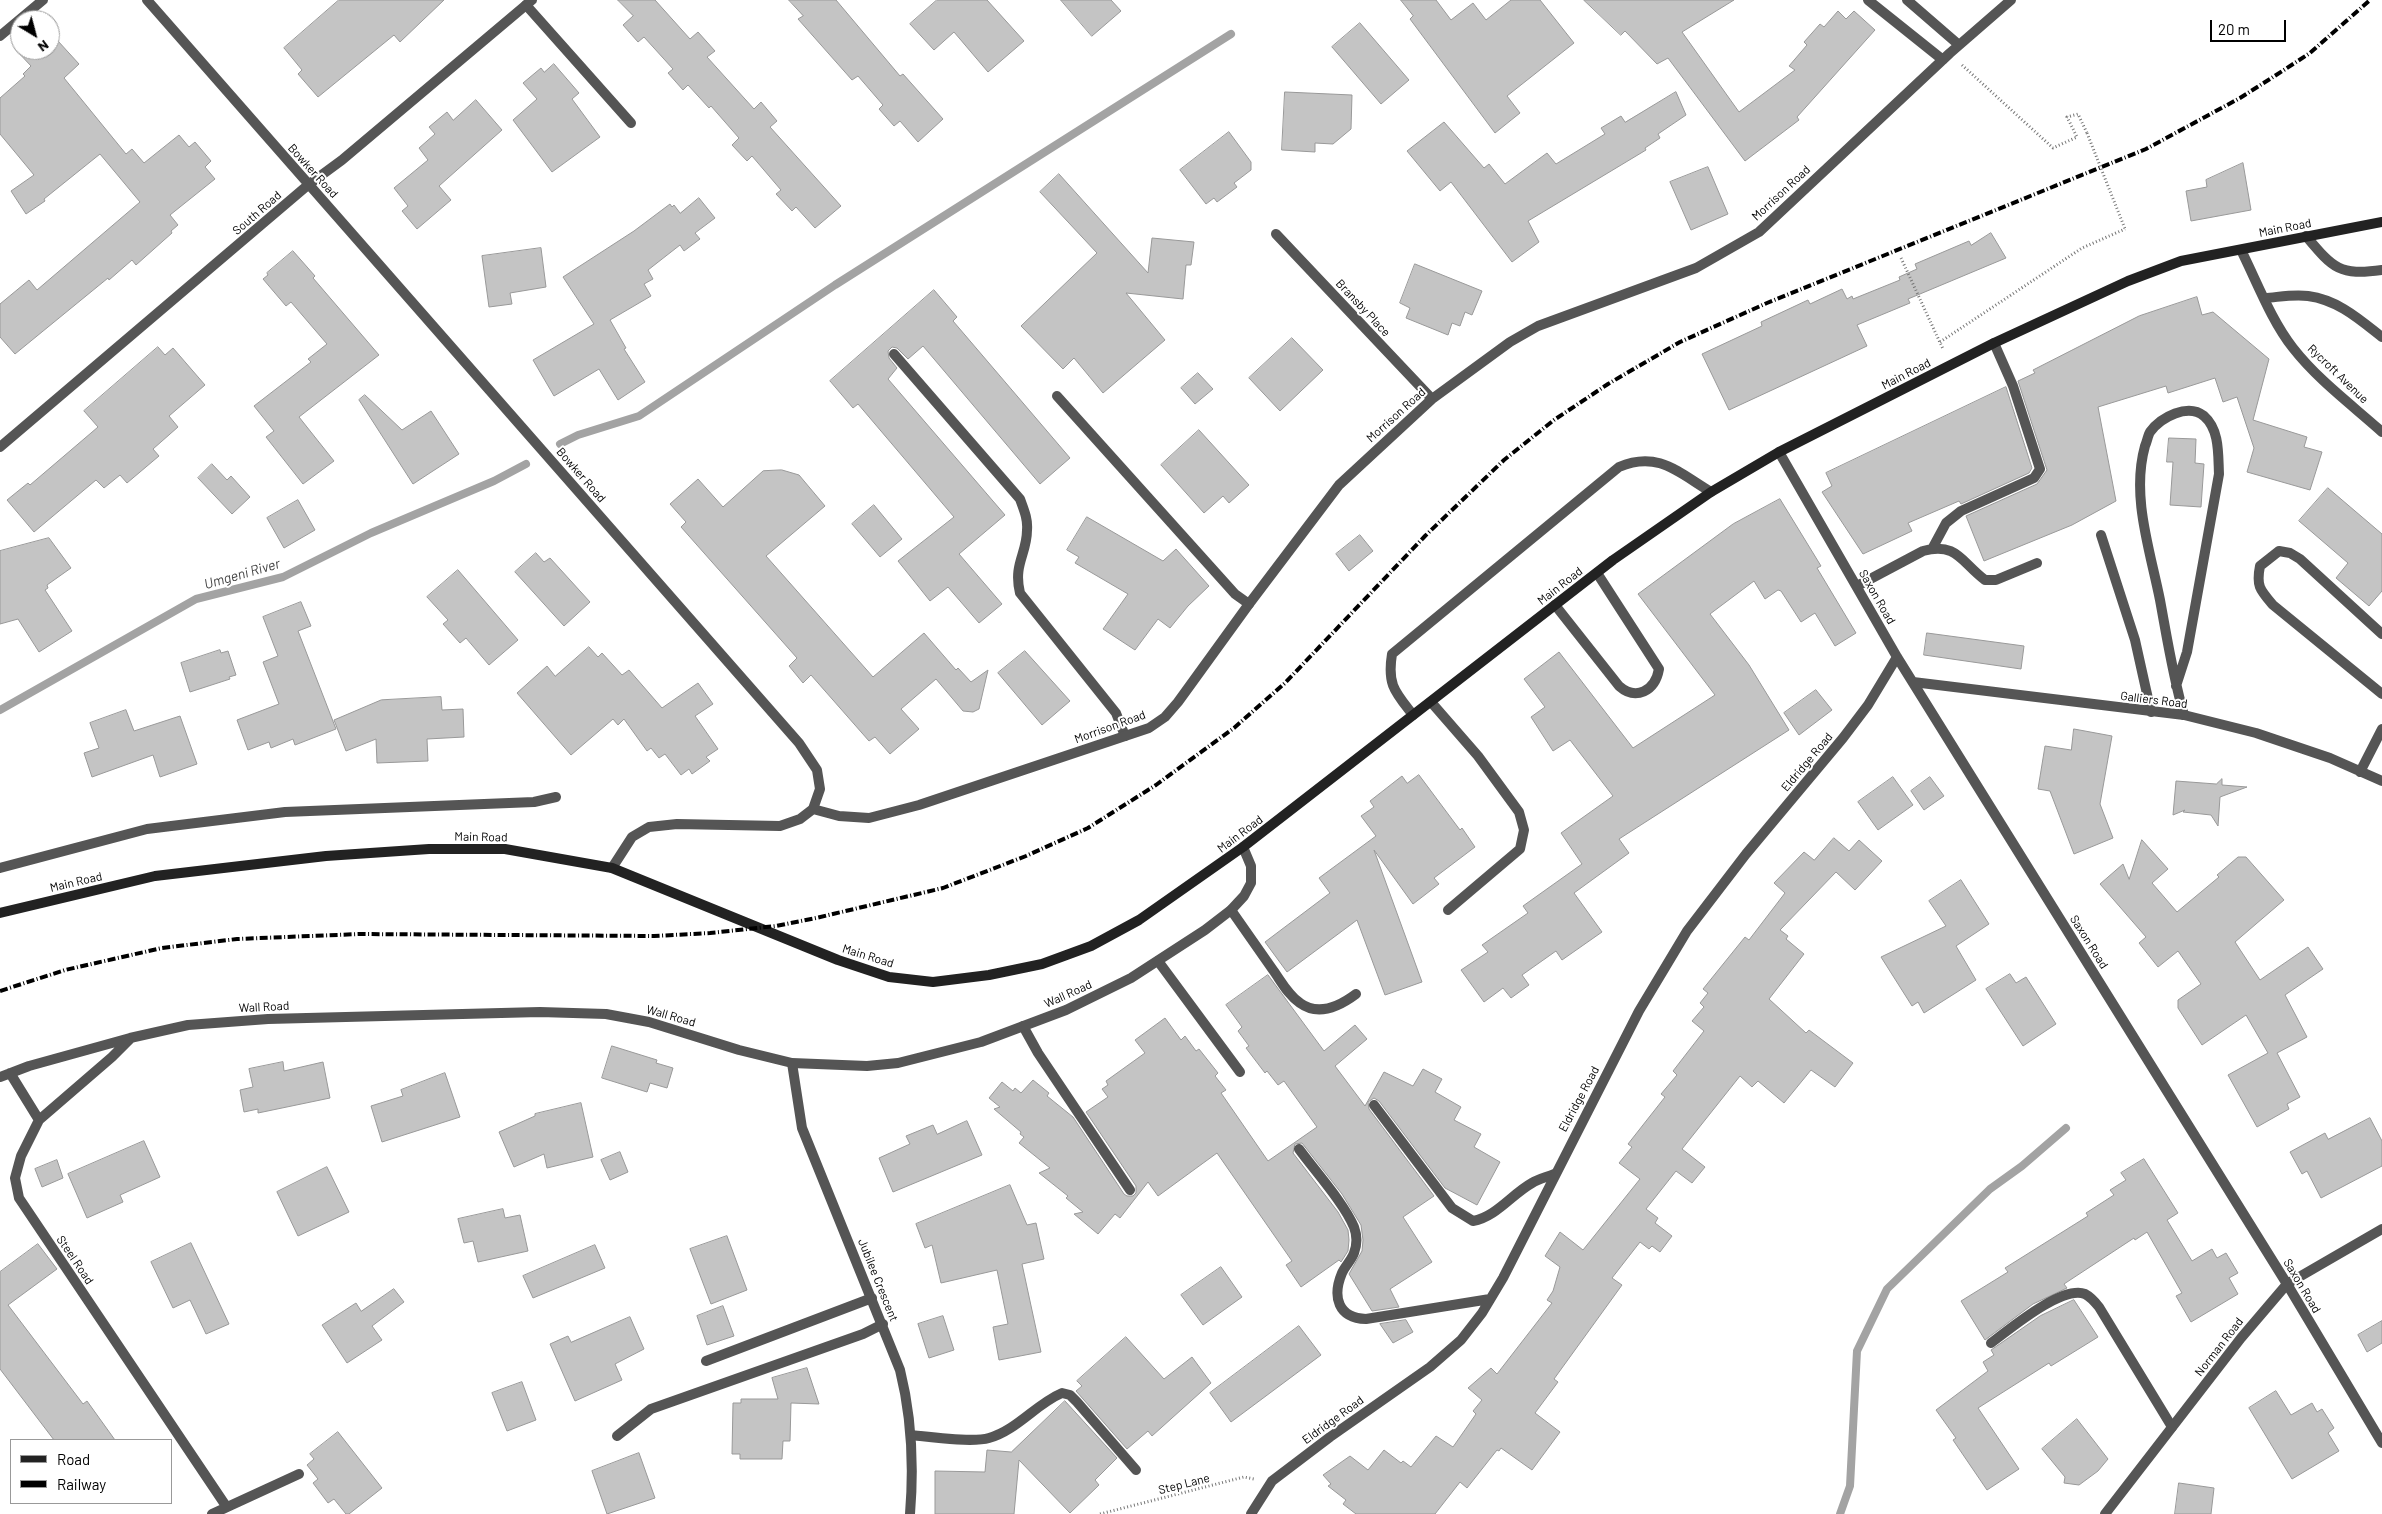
<!DOCTYPE html>
<style>
body{margin:0}
#map{position:relative;width:2382px;height:1514px;overflow:hidden;background:#fff;font-family:Barlow,sans-serif}
canvas{display:block}
.legend{position:absolute;left:10px;top:1439px;width:162px;height:65px;box-sizing:border-box;background:#fff;border:1px solid #999;margin:0;padding:6px 9px;list-style:none;font-size:15px;color:#000}
.legend li{display:flex;align-items:center;gap:10px;height:25px}
.legend b{width:25px;border:1px solid #999}
.north{position:absolute;left:10px;top:10px;width:50px;height:50px;box-sizing:border-box;background:#fff;border:1px solid #999;border-radius:50%;rotate:143deg;font-size:14px;font-weight:700;line-height:20px;text-align:center;color:#000}
.north::after{content:'';display:block;margin:auto;width:18px;height:22px;background:#000;clip-path:polygon(50% 0,100% 100%,50% 72%,0 100%)}
.scale{position:absolute;left:2210px;top:20px;width:76px;height:22px;box-sizing:border-box;border:2px solid #000;border-top:0;padding-left:6px;font-size:15px;line-height:18px;white-space:nowrap;color:#000;-webkit-text-stroke:4px #fff;paint-order:stroke}
</style>
<div id="map">
<canvas width="2382" height="1514"></canvas>
<ul class="legend">
<li><b style="height:6px;background:#222"></b>Road</li>
<li><b style="height:6px;background:#000"></b>Railway</li>
</ul>
<div class="north">N</div>
<div class="scale">20 m</div>
</div>
<script>
const g = document.querySelector('canvas').getContext('2d');
g.lineJoin = 'round';
function strokePath(path, color, width, dash) {
  g.strokeStyle = color;
  g.lineWidth = width;
  g.lineCap = dash ? 'butt' : 'round';
  g.setLineDash(dash || []);
  g.stroke(path);
}
function fill(path, color) {
  g.fillStyle = color;
  g.fill(path, 'evenodd');
}
function label(font, color, halo, rows, align = 'center') {
  g.font = font + ' Barlow,sans-serif';
  g.lineWidth = 4;
  g.setLineDash([]);
  g.textBaseline = 'middle';
  g.strokeStyle = halo;
  g.fillStyle = color;
  for (const [text, x, y, turn = 0] of rows) {
    g.save();
    g.translate(x, y);
    g.rotate((+turn || 0) * Math.PI / 180);
    g.textAlign = isNaN(turn) ? turn : align;
    if (halo) g.strokeText(text, 0, 0);
    g.fillText(text, 0, 0);
    g.restore();
  }
}
const stream = new Path2D(`
 M560,444L578,435L639,416L835,285L1231,34
 M0,710L196,599L283,577L371,533L494,481L526,464
 M1840,1514L1850,1486L1857,1351L1887,1289L1990,1189L2022,1166L2066,1128`);
const building = new Path2D(`
 M339,0H444L400,42L394,35L318,97L298,74L302,70L284,48Z
 M618,0H655L690,39L698,32L715,51L707,57L754,109L761,102L777,121L770,127L841,206L815,228L796,207L792,211L776,194L781,190L752,156L747,161L732,145L739,138L711,106L709,108L688,85L683,90L668,73L673,69L644,37L638,42L623,25L633,16Z
 M789,0H836L900,76L903,74L943,119L918,142L900,121L894,126L879,109L883,105L858,76L852,80L798,19L803,16Z
 M937,0H987L1024,41L988,72L954,32L934,50L910,24Z
 M1061,0H1111L1121,11L1092,36Z
 M1401,0H1436L1451,20L1473,3L1486,20L1511,0H1540L1574,43L1507,96L1520,113L1495,133L1410,19L1413,16Z
 M1584,0H1734L1682,32L1739,112L1795,70L1789,66L1807,45L1804,42L1820,24L1824,27L1838,11L1846,19L1854,11L1875,30L1797,117L1799,120L1745,161L1668,58L1657,64L1625,31L1621,35Z
 M1360,23L1409,80L1381,104L1332,47Z
 M58,41L79,64L64,78L126,154L132,149L144,163L179,135L189,147L195,142L211,161L205,167L215,179L170,215L178,225L171,231L172,233L136,265L132,260L109,280L108,278L15,354L0,337V304L29,280L37,290L140,202L100,154L44,199L45,201L26,214L11,191L34,175L0,134V98L25,76L23,74L31,66L16,50H50Z
 M554,64L579,93L572,99L600,137L552,172L513,120L537,99L523,83L541,68L544,72Z
 M1285,92L1352,95L1351,129L1333,144L1315,143V152L1282,150Z
 M1676,92L1686,115L1658,134L1660,138L1645,148L1646,150L1528,221L1539,242L1512,262L1451,182L1440,191L1407,151L1444,122L1484,168L1489,164L1505,184L1547,153L1556,164L1605,134L1601,128L1621,116L1625,122Z
 M476,100L502,130L439,186L451,200L417,229L402,211L408,206L394,188L428,160L419,148L435,134L429,127L447,112L453,120Z
 M1229,132L1251,162V170L1234,183L1237,187L1217,202L1214,198L1206,204L1180,170Z
 M2243,163L2251,210L2191,221L2186,191L2207,187L2206,180Z
 M1708,167L1728,214L1691,230L1670,182Z
 M1059,174L1148,273L1152,238L1194,242L1191,265H1186L1183,299L1126,293L1165,340L1103,393L1074,358L1063,369L1021,326L1097,253L1040,192Z
 M699,198L715,218L695,233L700,239L684,251L680,245L648,270L653,279L644,284L651,296L610,320L626,348L624,349L645,382L618,400L599,369L554,396L533,360L594,324L563,277L634,231L670,204L672,207L674,205L680,213Z
 M1991,233L2006,258L1908,299L1910,303L1857,325L1867,346L1729,410L1702,354L1762,326L1761,322L1808,300L1810,304L1842,289L1847,299L1852,296L1853,299L1900,280L1899,277L1917,269L1915,264L1969,241L1971,245Z
 M541,248L546,287L510,293L512,304L489,307L482,256Z
 M293,251L315,276L313,278L379,355L299,417L334,461L303,484L266,437L274,431L254,406L311,362L308,359L327,344L291,302L286,306L263,279L268,275L267,273Z
 M1415,264L1482,291L1472,315L1465,312L1460,326L1452,323L1448,335L1406,318L1410,308L1400,303Z
 M934,290L957,317L953,321L1070,458L1040,484L923,346L908,359L897,348L892,347L888,351L889,358L897,368L888,379L1005,515L959,554L1002,604L979,623L948,587L930,601L898,561L954,517L858,404L853,408L830,381Z
 M2197,297L2202,315L2213,312L2269,359L2253,420L2307,437L2304,447L2322,452L2310,490L2247,472L2254,448L2237,397L2223,402L2215,378L2168,393L2166,386L2098,407L2116,501L2072,525L1984,561L1966,516L2037,484L2047,470L2018,381L2035,373L2033,370L2139,316Z
 M1292,338L1323,370L1280,411L1249,378Z
 M158,347L165,355L173,348L205,385L169,416L178,427L153,449L159,456L127,483L120,475L104,488L96,480L34,532L7,500L28,483L30,485L98,427L84,411Z
 M1198,373L1213,389L1195,404L1181,388Z
 M2006,387L2032,468L2029,473L1961,504L1959,501L1908,523L1912,531L1863,554L1822,492L1832,486L1826,473Z
 M365,395L402,430L431,411L459,454L413,484L359,400Z
 M1199,430L1249,485L1229,503L1223,496L1204,513L1161,465Z
 M2169,438L2196,439L2195,463L2204,464L2201,507L2170,505L2173,462H2167Z
 M212,464L227,480L231,476L250,497L232,514L198,478Z
 M782,470L799,475L825,506L766,556L873,677L924,633L956,670L958,668L971,682L988,670L979,709L973,712L963,711L936,679L901,709L919,729L890,754L875,737L869,741L811,675L803,683L789,666L797,658L681,527L686,522L670,504L698,479L723,507L763,471Z
 M2328,488L2382,534V591L2369,606L2336,578L2348,563L2299,521Z
 M1780,499L1821,566L1817,568L1856,633L1835,646L1815,613L1801,622L1781,591L1778,590L1765,599L1754,581L1710,614L1749,665L1789,730L1619,839L1629,853L1574,893L1602,932L1562,960L1556,951L1522,975L1529,985L1511,998L1503,988L1484,1002L1461,970L1488,952L1482,945L1528,913L1523,906L1582,864L1561,833L1613,796L1570,740L1553,751L1531,717L1545,707L1524,679L1559,652L1633,748L1715,695L1638,594L1733,524Z
 M298,500L315,530L284,548L267,518Z
 M874,505L902,539L880,557L852,524Z
 M1087,517L1163,561L1176,549L1209,586L1188,606L1170,628L1158,619L1135,650L1103,629L1128,594L1075,563L1079,557L1067,550Z
 M1360,535L1373,551L1349,571L1336,554Z
 M49,538L71,568L47,585L48,588L45,590L72,631L39,652L18,619L0,624V551Z
 M536,553L544,562L550,558L590,602L564,626L515,572Z
 M458,570L518,640L489,665L466,638L460,643L443,624L448,620L427,597Z
 M301,602L311,626L298,631L336,729L295,745L293,739L271,748L269,742L248,750L237,720L279,704L263,662L278,656L263,617Z
 M1927,633L2024,646L2021,669L1924,655Z
 M589,647L598,657L602,653L622,675L629,670L662,708L698,683L713,704L695,716L718,749L706,757L710,761L692,774L689,769L681,775L665,754L659,758L651,748L647,751L624,719L618,725L613,719L571,755L517,693L547,666L555,676Z
 M220,650L221,653L228,651L236,675L229,677L230,679L190,692L181,663Z
 M1025,651L1070,701L1042,725L998,673Z
 M1816,690L1832,710L1799,735L1784,713Z
 M441,697L442,710L463,709L464,737L427,739L428,761L377,763L376,739L346,751L334,720L381,700Z
 M126,710L134,731L180,716L197,764L160,777L153,755L92,777L84,753L99,748L90,723Z
 M2074,729L2112,736L2100,804L2113,838L2074,854L2050,791L2038,789L2045,746L2071,750Z
 M1419,775L1460,830L1462,828L1475,847L1434,878L1439,884L1413,904L1374,850L1422,982L1385,995L1357,920L1287,972L1265,942L1330,893L1319,878L1376,836L1361,816L1374,807L1370,801L1402,776L1407,783Z
 M1893,777L1913,805L1878,830L1858,802Z
 M1930,777L1944,796L1924,810L1911,791Z
 M2222,779V785L2247,787L2220,797L2218,826L2211,815L2183,812L2185,810L2173,815L2176,781L2216,784Z
 M1834,838L1849,851L1859,840L1882,861L1855,890L1836,872L1780,930L1788,936L1786,939L1804,954L1769,999L1806,1033L1809,1030L1853,1063L1835,1087L1811,1070L1784,1103L1758,1081L1752,1087L1740,1076L1682,1149L1705,1167L1692,1183L1676,1171L1646,1209L1658,1218L1655,1223L1672,1236L1660,1252L1652,1246L1649,1249L1640,1242L1612,1278L1622,1285L1554,1379L1558,1382L1535,1413L1560,1432L1532,1470L1501,1448L1499,1451L1497,1450L1467,1488L1460,1482L1435,1514H1356L1343,1504L1346,1500L1328,1486L1331,1484L1323,1475L1350,1456L1368,1470L1384,1450L1401,1463L1403,1461L1411,1467L1436,1436L1453,1447L1476,1414L1473,1411L1482,1400L1468,1388L1491,1368L1497,1374L1552,1303L1547,1300L1553,1291L1560,1267L1545,1256L1560,1232L1583,1250L1640,1179L1619,1163L1632,1147L1628,1144L1665,1097L1661,1094L1677,1075L1673,1071L1704,1031L1692,1021L1704,1007L1700,1003L1708,993L1703,989L1745,937L1749,940L1785,893L1774,883L1804,852L1814,860Z
 M2142,840L2168,869L2152,883L2177,912L2219,877L2217,875L2238,857H2246L2284,900L2235,942L2260,980L2308,947L2323,969L2285,995L2307,1037L2277,1053L2300,1097L2287,1104L2289,1109L2257,1127L2228,1075L2268,1053L2246,1015L2202,1045L2178,1008V1000L2201,984L2178,951L2158,967L2139,943L2146,937L2100,884L2123,864L2129,879Z
 M1961,880L1989,924L1956,946L1976,980L1924,1013L1918,1002L1912,1006L1881,957L1946,926L1929,901Z
 M2010,974L2016,983L2026,977L2056,1024L2023,1046L1986,989Z
 M1268,975L1324,1051L1355,1025L1367,1039L1335,1066L1365,1106L1384,1072L1413,1086L1423,1069L1442,1079L1435,1092L1461,1107L1454,1120L1481,1134L1474,1147L1500,1162L1477,1205L1445,1188L1379,1101L1374,1098L1368,1102L1369,1109L1434,1196L1403,1217L1432,1262L1390,1289L1399,1307L1372,1311L1349,1274L1362,1251L1363,1240L1361,1225L1342,1194L1302,1143L1295,1144L1293,1153L1338,1212L1348,1230L1349,1240L1348,1251L1341,1262L1339,1260L1301,1287L1286,1265L1292,1261L1217,1153L1158,1196L1148,1182L1120,1218L1115,1214L1098,1234L1074,1214L1083,1212L1066,1198L1068,1196L1039,1173L1050,1168L1019,1143L1024,1137L1020,1134L1021,1132L994,1109L1000,1107L989,1098L1002,1082L1013,1091L1015,1088L1021,1093L1033,1080L1049,1093L1047,1096L1073,1117L1124,1194L1127,1196H1133L1136,1193V1186L1086,1112L1108,1097L1102,1089L1108,1085L1106,1081L1145,1053L1135,1040L1165,1018L1181,1040L1185,1036L1196,1051L1199,1049L1218,1073L1215,1076L1226,1090L1221,1093L1268,1161L1317,1127L1284,1081L1278,1085L1267,1071L1265,1073L1246,1048L1249,1046L1238,1031L1242,1027L1226,1005Z
 M612,1046L657,1060L656,1063L673,1068L667,1088L650,1083L647,1092L602,1078Z
 M283,1062L284,1071L323,1062L330,1098L258,1113V1109L244,1112L240,1090L253,1087L249,1069Z
 M445,1073L460,1117L382,1142L371,1106L403,1096L401,1090Z
 M581,1103L593,1157L547,1168L544,1154L514,1167L499,1132L535,1116V1114Z
 M2370,1118L2382,1141V1166L2321,1198L2307,1171L2302,1174L2290,1152L2325,1133L2328,1139Z
 M967,1121L982,1155L893,1192L879,1158L910,1144L906,1136L933,1125L937,1134Z
 M144,1141L160,1177L120,1195L123,1202L87,1218L68,1174Z
 M620,1152L628,1172L610,1180L601,1160Z
 M2144,1159L2178,1213L2167,1220L2192,1261L2212,1249L2217,1258L2226,1253L2238,1273L2229,1278L2238,1294L2191,1322L2176,1296L2182,1293L2147,1232L2135,1240L2134,1238L2064,1284L2067,1288L2033,1304L1985,1340L1961,1301L2008,1272L2005,1268L2088,1216L2086,1213L2114,1195L2110,1190L2126,1180L2121,1173Z
 M57,1160L63,1178L42,1187L35,1169Z
 M327,1167L349,1212L298,1236L277,1192Z
 M1010,1185L1027,1225L1036,1223L1044,1259L1022,1264L1041,1352L999,1360L993,1327L1008,1324L997,1270L941,1283L932,1245L925,1248L916,1224Z
 M503,1209L505,1218L520,1215L528,1251L478,1262L473,1241L464,1243L458,1219Z
 M727,1236L747,1290L711,1304L690,1249Z
 M191,1243L229,1324L206,1334L190,1300L173,1308L151,1262Z
 M38,1244L57,1269L8,1305L83,1404L87,1401L115,1440H54L0,1369V1272Z
 M595,1245L605,1268L533,1298L523,1276Z
 M1221,1267L1242,1297L1203,1325L1181,1295Z
 M394,1289L404,1302L372,1326L382,1340L347,1363L322,1325L356,1303L361,1311Z
 M2074,1300L2098,1337L2051,1366L2049,1363L1978,1408L2019,1469L1987,1490L1953,1440L1956,1438L1936,1410L1988,1371L1983,1362L1994,1355L1991,1350L2040,1316Z
 M723,1306L734,1336L707,1345L697,1316Z
 M943,1316L954,1350L929,1358L918,1324Z
 M630,1317L644,1349L615,1364L622,1380L575,1401L550,1344L568,1336L571,1342Z
 M1406,1320L1413,1332L1393,1343L1380,1324Z
 M2382,1321V1343L2367,1352L2358,1335Z
 M1299,1326L1321,1355L1231,1422L1210,1393Z
 M1126,1337L1164,1379L1192,1357L1211,1383L1152,1436L1148,1431L1127,1449L1076,1391L1082,1386L1077,1381Z
 M807,1368L819,1404L791,1403L790,1441H783L782,1459H740V1454H732L733,1403H741V1399H778L772,1378Z
 M522,1382L536,1420L507,1431L492,1393Z
 M2276,1391L2291,1415L2312,1403L2317,1412L2322,1409L2334,1428L2328,1433L2339,1451L2292,1479L2249,1408Z
 M1065,1401L1117,1458L1095,1480L1099,1485L1070,1513L1019,1460L1014,1514H935V1471L985,1472L987,1450L1011,1452Z
 M2077,1419L2108,1459L2098,1471L2079,1485L2064,1483L2065,1477L2042,1449Z
 M338,1432L382,1488L349,1514H346L334,1499L328,1503L313,1483L318,1479L307,1465L314,1459L310,1454Z
 M639,1453L655,1498L607,1514L592,1471Z
 M2179,1483L2214,1488L2211,1514H2175Z`);
const path = new Path2D(`
 M1962,65L2053,148L2077,137L2067,117L2078,114L2087,133
 M1901,258L1943,349
 M1940,342L2082,248L2125,229
 M1100,1514L1244,1477L1254,1479`);
const lane = new Path2D(`
 M526,5L631,123
 M2306,236C2333,268 2339,276 2382,270
 M2265,298C2279,297 2294,294 2308,296C2338,300 2359,319 2382,337
 M894,354L1020,499C1024,510 1028,519 1027,530C1027,554 1013,564 1020,593L1116,713L1125,736
 M1057,396L1235,594L1249,604
 M2101,535L2135,640L2151,712
 M1932,549L1946,523L1961,511L2034,478L2040,469L2013,386L1994,343
 M1857,586L1923,551C1957,542 1961,562 1985,580H1996L2037,563
 M1555,605L1619,686C1636,701 1655,691 1659,669L1597,573
 M2382,634L2300,559L2290,553L2279,551L2260,566C2256,586 2260,590 2273,605L2382,694
 M2176,686L2187,652L2219,474C2218,455 2220,430 2204,416C2188,403 2161,417 2150,432C2148,435 2147,442 2145,446C2131,496 2150,550 2160,600C2167,638 2173,677 2184,715
 M1431,702L1478,756L1519,812L1524,830L1520,849L1448,910
 M1413,715C1395,692 1387,685 1392,654L1619,467C1658,450 1679,473 1711,492
 M1231,910C1245,930 1259,950 1273,970C1281,981 1288,995 1300,1003C1319,1017 1340,1006 1356,994
 M1158,961L1240,1072
 M1023,1026L1038,1053L1130,1190
 M1374,1105L1452,1208L1473,1221C1496,1217 1512,1194 1532,1183C1538,1179 1547,1177 1554,1174
 M1991,1343C2010,1329 2062,1285 2085,1294C2091,1297 2095,1302 2099,1307L2172,1427
 M706,1361L872,1298
 M911,1435C930,1437 972,1443 989,1438C1017,1430 1036,1404 1062,1393L1070,1395L1077,1402L1136,1470
 M617,1436L651,1409L863,1334L883,1324`);
const street = new Path2D(`
 M147,0L799,743L817,770L820,789L813,809L800,819L780,826L677,824L649,827L632,837L612,868
 M1868,0L1943,60
 M1907,0L1959,45
 M0,36L43,0
 M1276,234L1432,399
 M2241,250C2257,282 2271,320 2293,348C2318,380 2352,405 2382,432
 M0,447L308,185L342,160L532,0
 M1779,452L1897,657L2287,1284L2382,1443
 M1913,682L2184,715L2256,733L2330,758L2382,781
 M2360,772L2382,729
 M813,809L839,816L869,818L919,805L1149,728L1165,717L1178,702L1249,604L1339,485L1432,399L1510,342L1538,326L1696,268L1759,232L1950,53L2011,0
 M0,868L147,829L285,812L534,802L556,797
 M130,1039L112,1057L39,1120L21,1156L15,1178L19,1198L226,1506
 M792,1063L802,1128L900,1370C912,1418 914,1465 910,1514
 M10,1073L39,1120
 M0,1077L29,1066L130,1038L188,1025L268,1019L540,1012L606,1014L649,1022L739,1050L792,1063L867,1066L898,1063L981,1042L1066,1010L1131,978L1205,930L1231,910L1244,896L1251,883V866L1243,847
 M1299,1149C1315,1171 1344,1203 1354,1227C1357,1235 1357,1245 1354,1253C1351,1261 1345,1266 1342,1273C1332,1297 1338,1318 1366,1319L1490,1299
 M212,1514L299,1474
 M1251,1514L1272,1481L1330,1437L1430,1367L1461,1340L1482,1313L1503,1278L1639,1011L1687,931L1746,854L1843,738L1868,705L1897,657
 M2105,1514L2241,1338L2287,1284L2382,1229`);
const secondary = new Path2D(`
 M0,913L155,876L326,856L429,849H505L612,868L838,960L889,977L933,982L989,975L1042,964L1091,946L1139,920L1243,847L1613,560L1711,492L1779,452L1994,343L2128,281L2181,261L2382,222`);
const rail = new Path2D(`
 M0,991L65,970L162,948L237,939L360,934L654,936L710,933L776,926L816,918L943,888L1026,856L1088,828L1156,785L1234,728L1285,683L1425,536L1504,460L1554,420L1608,384L1680,342L1767,303L2146,149L2240,98L2284,70L2310,53L2370,0`);
const pathBridge = new Path2D(`
 M2087,133L2125,229`);
const streetNames = [
 ["Bowker Road",313,171,48],
 ["Morrison Road",1781,193,-43],
 ["South Road",257,213,-41],
 ["Main Road",2285,228,-11],
 ["Bransby Place",1363,308,47],
 ["Main Road",1906,374,-27],
 ["Rycroft Avenue",2338,374,44],
 ["Morrison Road",1396,415,-42],
 ["Bowker Road",581,475,49],
 ["Main Road",1560,586,-38],
 ["Saxon Road",1877,597,60],
 ["Galliers Road",2154,700,7],
 ["Morrison Road",1110,727,-20],
 ["Eldridge Road",1807,762,-50],
 ["Main Road",1240,834,-37],
 ["Main Road",481,837,1],
 ["Main Road",76,882,-13],
 ["Saxon Road",2089,942,58],
 ["Main Road",868,956,17],
 ["Wall Road",1068,994,-24],
 ["Wall Road",264,1007,-3],
 ["Wall Road",671,1016,16],
 ["Eldridge Road",1579,1099,-62],
 ["Steel Road",75,1260,56],
 ["Jubilee Crescent",878,1280,68],
 ["Saxon Road",2302,1286,59],
 ["Norman Road",2219,1347,-52],
 ["Eldridge Road",1333,1420,-36],
 ["Step Lane",1184,1484,-14]
];
const waterNames = [
 ["Umgeni River",242,574,-16]
];
strokePath(stream, '#a3a3a3', 8);
fill(building, '#c4c4c4');
strokePath(building, '#999', 1);
strokePath(path, '#777', 3, [1, 2.5]);
strokePath(lane, '#555', 10);
strokePath(street, '#555', 10);
strokePath(secondary, '#222', 10);
strokePath(rail, '#000', 4, [8, 2.5, 1, 2.5]);
strokePath(pathBridge, '#777', 3, [1, 2.5]);
label('12px', '#000', '#fff', streetNames);
label('italic 14px', '#444', '#fff', waterNames);
</script>
